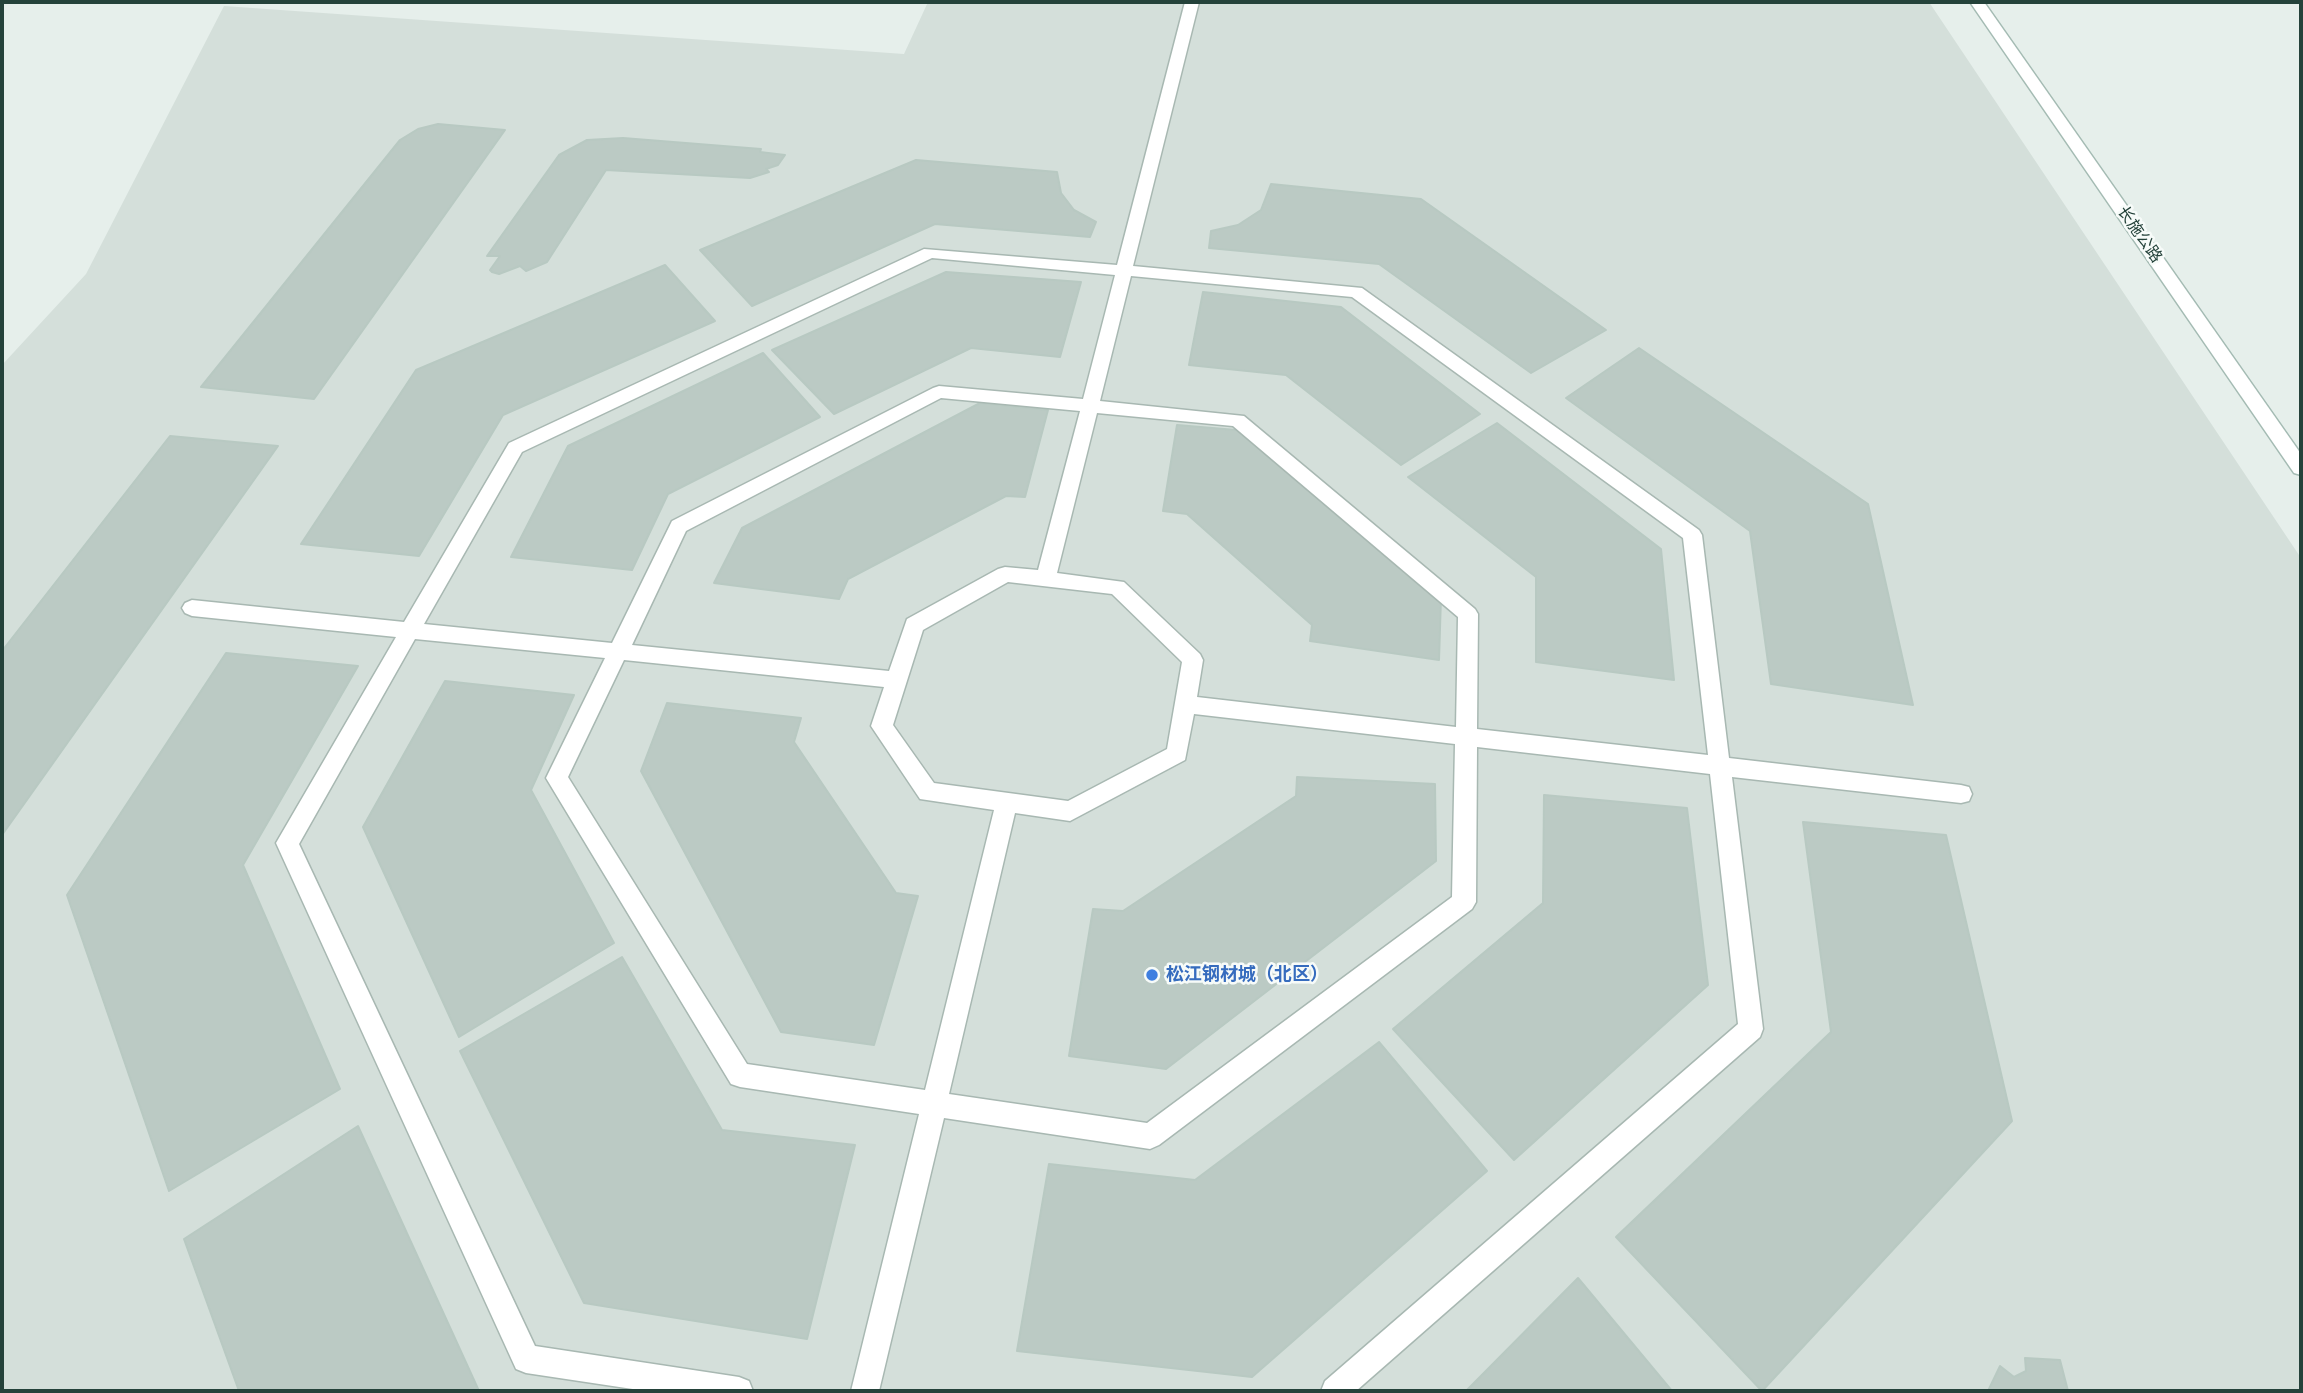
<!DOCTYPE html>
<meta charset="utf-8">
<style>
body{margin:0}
#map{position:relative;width:2303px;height:1393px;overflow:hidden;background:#e6efeb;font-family:Roboto,sans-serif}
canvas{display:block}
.frame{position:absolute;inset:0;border:4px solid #24423a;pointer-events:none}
</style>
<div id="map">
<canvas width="2303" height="1393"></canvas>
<div class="frame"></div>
</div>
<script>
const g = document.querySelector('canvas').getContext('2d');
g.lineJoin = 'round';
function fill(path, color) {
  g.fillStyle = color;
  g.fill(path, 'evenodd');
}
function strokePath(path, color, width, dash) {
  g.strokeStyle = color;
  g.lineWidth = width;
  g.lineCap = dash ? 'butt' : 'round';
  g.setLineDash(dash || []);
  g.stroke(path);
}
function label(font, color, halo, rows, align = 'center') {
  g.font = font + ' Roboto,"Noto Sans SC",sans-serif';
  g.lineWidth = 5;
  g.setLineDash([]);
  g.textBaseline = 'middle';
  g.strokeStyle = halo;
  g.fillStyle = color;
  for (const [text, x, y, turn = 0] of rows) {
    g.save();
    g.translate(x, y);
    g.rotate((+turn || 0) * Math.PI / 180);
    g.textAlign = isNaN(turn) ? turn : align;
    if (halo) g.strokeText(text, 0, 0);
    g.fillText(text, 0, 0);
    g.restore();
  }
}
const built = new Path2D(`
 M928,2H1929L2301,558V1391H2V365L86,274L224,6L904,54Z`);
const building = new Path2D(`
 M438,124L505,130L314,399L201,387L400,140L418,129Z
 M623,138L761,149L760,152L785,155L778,165L766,169L769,172L750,178L606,170L547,262L526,271L520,266L499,274L492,272L490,270L500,256H487L559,155L587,140Z
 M916,160L1057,172L1061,193L1074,210L1096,222L1090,237L935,224L752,306L700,250Z
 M1271,184L1421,199L1606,330L1531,373L1379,264L1209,248L1211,231L1238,225L1261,210Z
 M665,265L715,321L503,415L419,556L301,544L416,370Z
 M946,272L1081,282L1060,357L971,348L834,414L772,350Z
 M1203,292L1341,307L1480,414L1401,465L1286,375L1189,365Z
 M1639,348L1868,504L1913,705L1771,684L1750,531L1566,398Z
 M763,353L820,417L668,494L632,570L511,557L568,446Z
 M980,403L1048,410L1025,497L1006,496L848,579L839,599L714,583L742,528Z
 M1497,423L1661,549L1674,680L1536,662V577L1408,477Z
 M1177,425L1248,431L1441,597L1439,660L1310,641L1312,625L1187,514L1163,511Z
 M170,436L278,446L2,835V651Z
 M226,653L358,666L243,865L340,1089L169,1191L67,895Z
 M445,681L574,695L531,790L614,943L459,1037L363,827Z
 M667,703L801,718L794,742L896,893L918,896L874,1045L781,1032L641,771Z
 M1297,777L1435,784L1436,861L1166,1069L1069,1056L1093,909L1123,911L1296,796Z
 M1544,795L1687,808L1708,985L1514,1160L1393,1029L1543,903Z
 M1803,822L1946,835L2012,1121L1762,1391L1616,1237L1831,1032Z
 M622,957L722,1130L855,1145L807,1339L584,1303L460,1051Z
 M1379,1042L1487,1171L1252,1377L1017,1351L1049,1164L1195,1180Z
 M358,1126L479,1391H239L184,1239Z
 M1578,1278L1672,1391H1466Z
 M2025,1358L2060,1360L2068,1391H1988L2000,1366L2014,1377L2026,1371Z`);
const lane = new Path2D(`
 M1185,2H1199L1133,266L1362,288L1699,530L1702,535L1729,758L1961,785L1969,787L1972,794L1969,801L1961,803L1732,777L1763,1029L1760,1037L1356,1391H1321L1325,1381L1738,1024L1710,774L1477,747L1476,902L1472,909L1159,1145L1150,1149L944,1118L879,1391H851L919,1114L740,1087L731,1084L546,778L605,658L415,639L299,844L535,1346L739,1377L749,1381L753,1391H646L526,1373L516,1369L276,843L396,637L192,616L185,613L182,608L185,603L192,600L404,622L509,443L924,249L1117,265ZM932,258L1115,275L1083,399L939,386L933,388L672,521L612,643L424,624L522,452ZM1131,276L1352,297L1683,538L1708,755L1477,729L1478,614L1475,609L1244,416L1100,401ZM941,398L1080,411L1038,570L1005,567L998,569L907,619L889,671L632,645L686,531ZM1097,413L1233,426L1458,617L1456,727L1197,697L1203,660L1200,654L1124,582L1057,573ZM1008,582L1112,594L1182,662L1167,749L1068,801L934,783L893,725L923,630ZM624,660L884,687L871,726L920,799L994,810L925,1090L747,1064L568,777ZM1194,714L1455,744L1452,897L1147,1123L949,1094L1015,813L1070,821L1185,760Z`);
const secondary = new Path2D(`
 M1970,2H1984L2301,454V475L2294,473Z`);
const markers = [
 [1152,975,7,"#3f7fe0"]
];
const farStreetnames = [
 ["长施公路",2139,235,55]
];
const shopNames = [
 ["松江钢材城（北区）",1166,975]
];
fill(built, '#d4dfda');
fill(building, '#bbcac4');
strokePath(building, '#b8c9c2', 2);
strokePath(lane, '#a8b8b2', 3);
strokePath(secondary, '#a4bbb3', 3);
fill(lane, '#fff');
fill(secondary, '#fff');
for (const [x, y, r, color] of markers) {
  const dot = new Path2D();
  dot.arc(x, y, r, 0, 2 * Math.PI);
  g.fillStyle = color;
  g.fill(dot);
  strokePath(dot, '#f7fbf9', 2.5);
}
label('16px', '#24423a', '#f7fbf9', farStreetnames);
label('bold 18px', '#366cbe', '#f7fbf9', shopNames, 'left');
</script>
